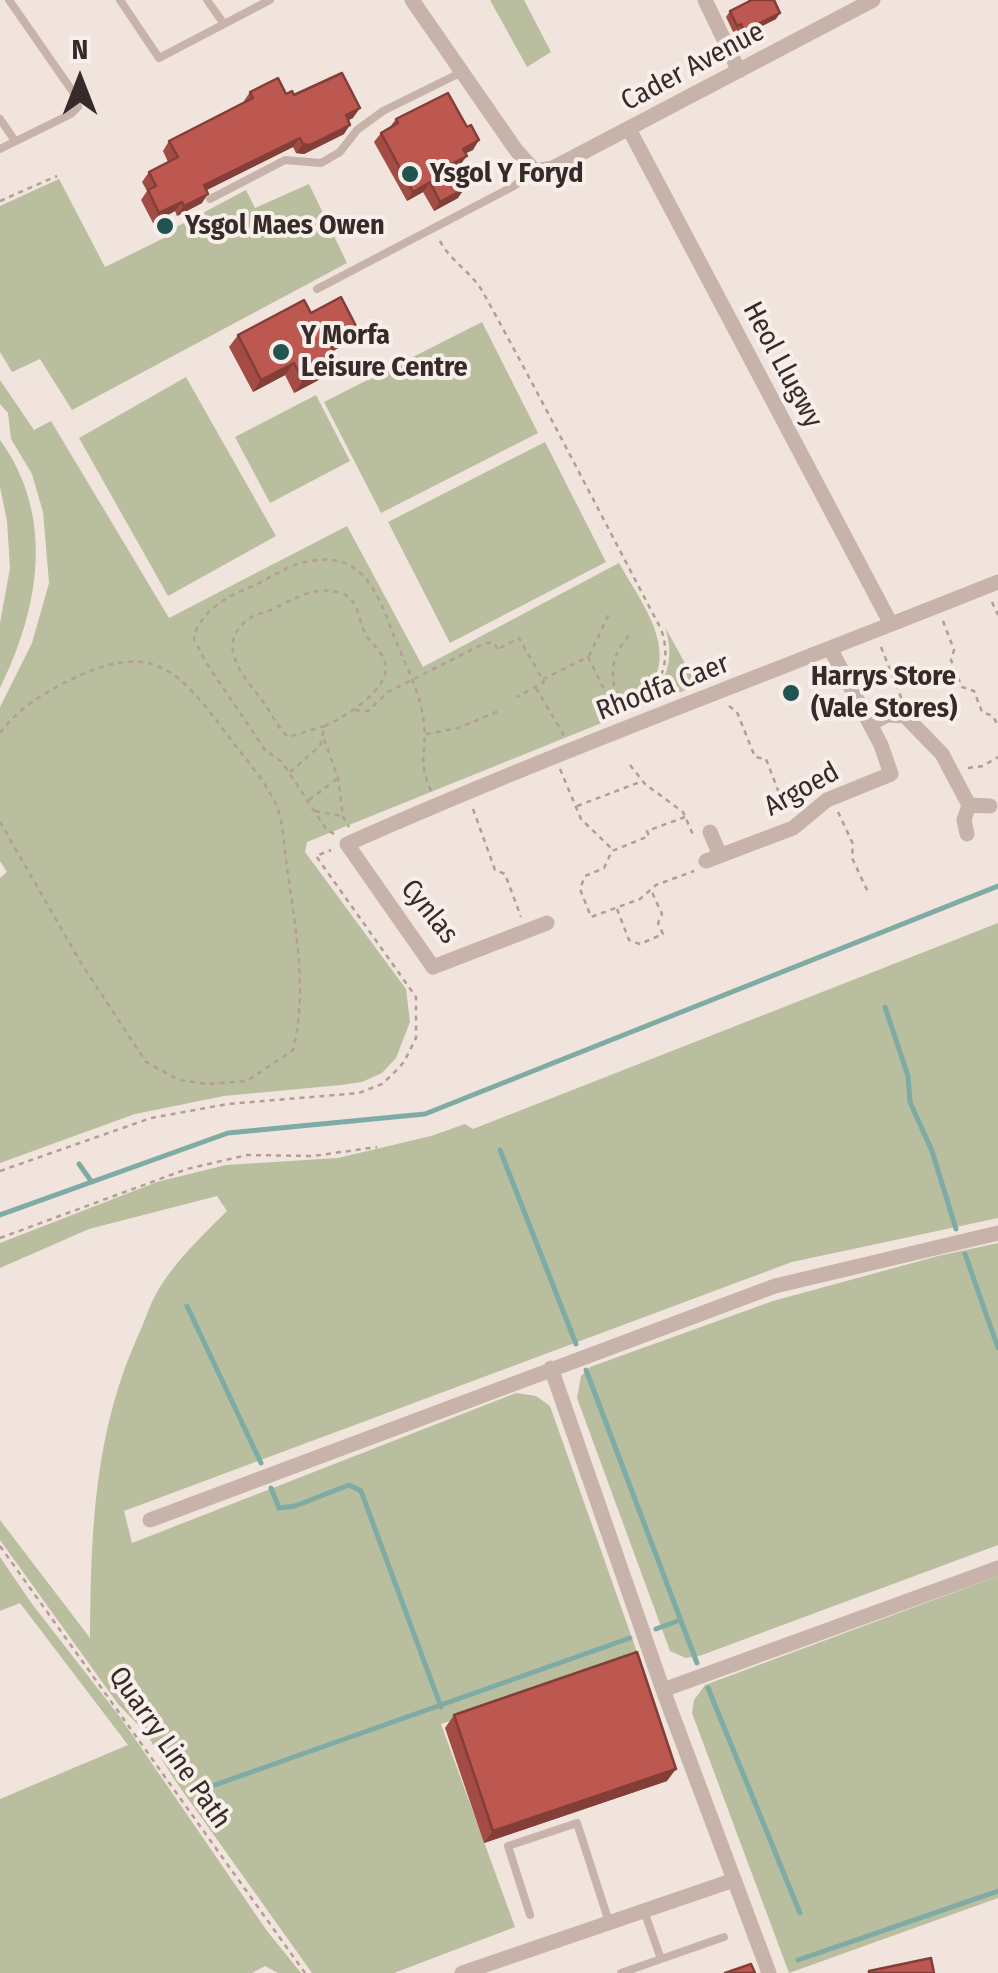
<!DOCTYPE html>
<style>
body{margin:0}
#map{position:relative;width:998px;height:1973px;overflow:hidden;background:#f0e4dd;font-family:"Fira Sans Condensed",sans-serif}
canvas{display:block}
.north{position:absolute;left:30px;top:30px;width:100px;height:100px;-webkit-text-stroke:8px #f8efea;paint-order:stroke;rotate:0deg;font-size:28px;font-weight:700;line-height:40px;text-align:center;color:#362b29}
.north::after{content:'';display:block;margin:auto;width:35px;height:45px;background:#362b29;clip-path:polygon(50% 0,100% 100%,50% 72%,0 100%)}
</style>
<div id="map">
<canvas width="998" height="1973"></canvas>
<div class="north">N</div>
</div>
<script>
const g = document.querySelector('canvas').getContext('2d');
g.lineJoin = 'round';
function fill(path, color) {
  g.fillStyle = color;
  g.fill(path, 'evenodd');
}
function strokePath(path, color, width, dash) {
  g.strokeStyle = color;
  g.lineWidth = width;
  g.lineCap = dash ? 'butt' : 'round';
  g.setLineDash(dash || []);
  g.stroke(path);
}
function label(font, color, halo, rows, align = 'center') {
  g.font = font + ' "Fira Sans Condensed",sans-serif';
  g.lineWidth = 8;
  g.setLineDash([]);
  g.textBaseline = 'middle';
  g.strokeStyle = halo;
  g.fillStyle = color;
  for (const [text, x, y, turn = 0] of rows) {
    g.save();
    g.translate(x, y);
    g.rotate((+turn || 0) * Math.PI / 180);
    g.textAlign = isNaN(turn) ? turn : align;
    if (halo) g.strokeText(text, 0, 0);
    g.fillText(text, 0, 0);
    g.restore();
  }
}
const green = new Path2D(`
 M490,0H524L551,52L527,67Z
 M59,179L105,267L164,238L165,233L246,190L255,208L309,184L347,263L72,410L40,359L12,372L0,352V206Z
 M482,322L538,433L381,513L324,402Z
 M186,377L276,536L168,596L79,438Z
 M0,380L34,430L51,421L169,618L347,526L423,667L619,563C637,596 674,641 654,680C648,691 637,702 629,712L307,842L305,852L406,989L410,1022L396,1058L382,1073L362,1082L341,1085L224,1096L135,1114L0,1163V878L7,872L0,861V707L32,643L49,583L43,512L32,474L11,439L8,413L0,404Z
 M316,395L350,461L270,503L235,437Z
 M0,440C56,517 39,610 0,688V623L10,568L7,521L0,487Z
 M545,442L606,562L450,643L388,522Z
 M665,627L697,685L660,701L656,692C670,671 673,652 665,627Z
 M998,923V1218L792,1262L124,1511L132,1543L516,1393L536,1396L550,1406L638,1655L441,1724L515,1927L394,1973H312L174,1779L146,1733L118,1704L0,1540V1520L90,1638C91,1528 94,1430 141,1329C147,1315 152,1299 160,1287C178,1258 203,1235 227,1211L217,1196L89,1229L0,1268V1243L157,1182L226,1165L338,1158L431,1136L465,1124L473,1129Z
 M998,1243V1545L702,1655L686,1658L670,1651L577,1398L581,1376L590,1367L773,1301L938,1256Z
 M0,1557L32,1604L120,1717L267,1931L301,1973H278L265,1966L252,1973H0V1799L128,1745L20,1603L0,1611Z
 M998,1576V1898L789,1973L692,1713L694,1700L705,1685Z`);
const stream = new Path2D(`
 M885,1007L908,1076L910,1102L932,1151L956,1229
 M500,1150L576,1344
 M79,1164L91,1181
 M0,1215L228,1133L425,1114L998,886
 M965,1254L998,1348
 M187,1306L261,1463
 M586,1370L697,1663
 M271,1488L279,1508L295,1506L349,1485L361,1491L441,1707
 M656,1629L680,1620
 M708,1688L800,1913
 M212,1786L630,1638
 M798,1960L998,1891`);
const path = new Path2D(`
 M0,201L57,176
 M440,241C451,262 473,273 484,294C545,405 602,517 661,629C671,657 663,678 647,701
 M992,602L998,615
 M943,621L954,650L951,660L962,687L974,691L982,712L993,716L998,726
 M881,647L902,700
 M500,648L519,638L544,682L517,697
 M589,656L609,614
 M543,679L588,657L609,699L616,697L621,715
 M536,688L565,737
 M616,696C610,669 612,655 630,634
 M729,706L737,712L755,757L766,759L786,811
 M355,710L368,711L388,692L485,643H493L500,651
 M0,733C17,710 40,695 66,682C153,638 178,669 229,737C246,760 266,781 277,807C284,824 284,848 287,867C295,927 308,990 293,1050L247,1081L206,1084L179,1080L146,1062L81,963L0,822
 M426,734L458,728L499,711
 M324,739L338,778L343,817L349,827
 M630,765L645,784L683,812L694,837
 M968,768L983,766L998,757
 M560,769L581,819L612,849
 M290,772L320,746L325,726C344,717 392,689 385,663C382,650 369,643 364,631C358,617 358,599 341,593C316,585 296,598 275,608C266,613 256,613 247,620C215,646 244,677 262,700C271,712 276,726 288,737L325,726
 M309,800L338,778
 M577,806L640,782
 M473,809L495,870L505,874L521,917
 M315,811L342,816
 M838,812L853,844L852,858L868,892
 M685,817L647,831L649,836L612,851L604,868L585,876L580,889L591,917L640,899L656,885L694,871
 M334,834L326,829L282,762L265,750L207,664L194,639C197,615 225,597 246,589C265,582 282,568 301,563C358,548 375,585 392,631C403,661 421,691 424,724C427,756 417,758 431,791
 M617,909L629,940L640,944L663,934L658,923L662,914L651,890
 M0,1171L151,1118L228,1104L359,1093L382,1084L392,1075L404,1062L416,1038V997L316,856L331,850
 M0,1238L187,1169L247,1155L313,1156L377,1147
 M0,1546L305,1973`);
const service = new Path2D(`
 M120,0L159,58L270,0
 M207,0L224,24
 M0,119L15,141
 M0,149L71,114L78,107L73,92L9,0
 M210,199L285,160L321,163L340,152L357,130L383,111L462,72
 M317,289L514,186L535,171
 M644,1911L661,1959
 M530,1915L508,1846L577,1823L609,1922
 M621,1973L724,1937`);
const minor = new Path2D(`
 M412,0L516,150L535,171L553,168L873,0
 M705,0L739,71
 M629,129L891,624
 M870,724L887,715L905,716L942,754L969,805L964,820L967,834
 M969,805L990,806
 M710,832L720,855
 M706,861L793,828L827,800L891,774L881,745L831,650
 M547,923L433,967L347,844C561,749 781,669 998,582
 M551,1368L663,1690L769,1973
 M150,1520L775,1286L998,1233
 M663,1690L998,1568
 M462,1973L734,1880`);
const wall = new Path2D(`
 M748,0H774L776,19L740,37L737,30L733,32L726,17L730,11L749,2Z
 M250,92L294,95L353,118L348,120L344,134L304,154L296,153L293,147L206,190L202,203L177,216L175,211L153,223L141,200L147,191L142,182L149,172L168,162L163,151L169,141L244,102V101Z
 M396,119L473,150L465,153L460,165L454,169L458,198L434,211L423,192L407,201L374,142L381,133L390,127Z
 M311,313L349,342L333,351L330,374L294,393L285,375L253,392L229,347L238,335Z
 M454,1715L667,1781L484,1843L445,1728Z`);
const shadedWall = new Path2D(`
 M780,13L776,19L740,37L744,31Z
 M360,108L353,118L339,125L346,115Z
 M350,125L344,134L304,154L296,153L303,144Z
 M300,138L293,147L197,195L204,185Z
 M479,140L473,150L456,158L463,149Z
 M467,156L460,165L445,174L451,164Z
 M430,182L423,192L407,201L413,192Z
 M465,188L458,198L434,211L440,202Z
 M208,194L202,203L177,216L184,206Z
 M182,202L175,211L153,223L159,213Z
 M358,330L349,342L321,357L330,344Z
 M339,362L330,374L294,393L303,381Z
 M294,363L285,375L253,392L261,380Z
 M676,1769L667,1781L484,1843L493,1831Z`);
const building = new Path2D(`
 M752,0H774L780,13L744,31L741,24L737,26L730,11Z
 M342,73L360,108L346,115L350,125L310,145L303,144L300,138L204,185L208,194L184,206L182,202L159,213L148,190L156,186L149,172L178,157L169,141L253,98L250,92L278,78L286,94L292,91L294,95Z
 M448,93L467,127L471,125L479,140L463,149L467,156L451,164L465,188L440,202L430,182L413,192L381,133L398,123L396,119Z
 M341,297L358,330L330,344L339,362L303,381L294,363L261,380L238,335L304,300L311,313Z
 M637,1652L676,1769L493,1831L454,1715Z
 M931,1958L934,1973H869V1971Z
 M751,1964L755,1973H725Z`);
const markers = [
 [410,174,10,"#22544f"],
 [165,226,10,"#22544f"],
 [281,352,10,"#22544f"],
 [791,693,10,"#22544f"]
];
const streetNames = [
 ["Cader Avenue",693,67,-28],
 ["Heol Llugwy",782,365,62],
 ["Rhodfa Caer",663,688,-21],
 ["Argoed",802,790,-29],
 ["Cynlas",429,912,51],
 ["Quarry Line Path",169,1748,55]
];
const poiNames = [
 ["Ysgol Y Foryd",430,174],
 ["Ysgol Maes Owen",185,226],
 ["Y Morfa",301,336],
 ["Leisure Centre",301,368],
 ["Harrys Store",811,677],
 ["(Vale Stores)",811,709]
];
fill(green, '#b9be9f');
strokePath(stream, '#7faba5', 5);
strokePath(path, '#b39d95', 2.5, [5, 5]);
strokePath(service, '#c7b3aa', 8);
strokePath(minor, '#c7b3aa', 15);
fill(wall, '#a24c45');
fill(shadedWall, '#843e38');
fill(building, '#bc5850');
strokePath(building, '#843e38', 2.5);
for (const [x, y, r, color] of markers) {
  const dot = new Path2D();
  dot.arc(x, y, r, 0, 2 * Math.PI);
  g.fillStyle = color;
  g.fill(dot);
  strokePath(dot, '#f8efea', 4);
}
label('28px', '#362b29', '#f8efea', streetNames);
label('bold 28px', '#362b29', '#f8efea', poiNames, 'left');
</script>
